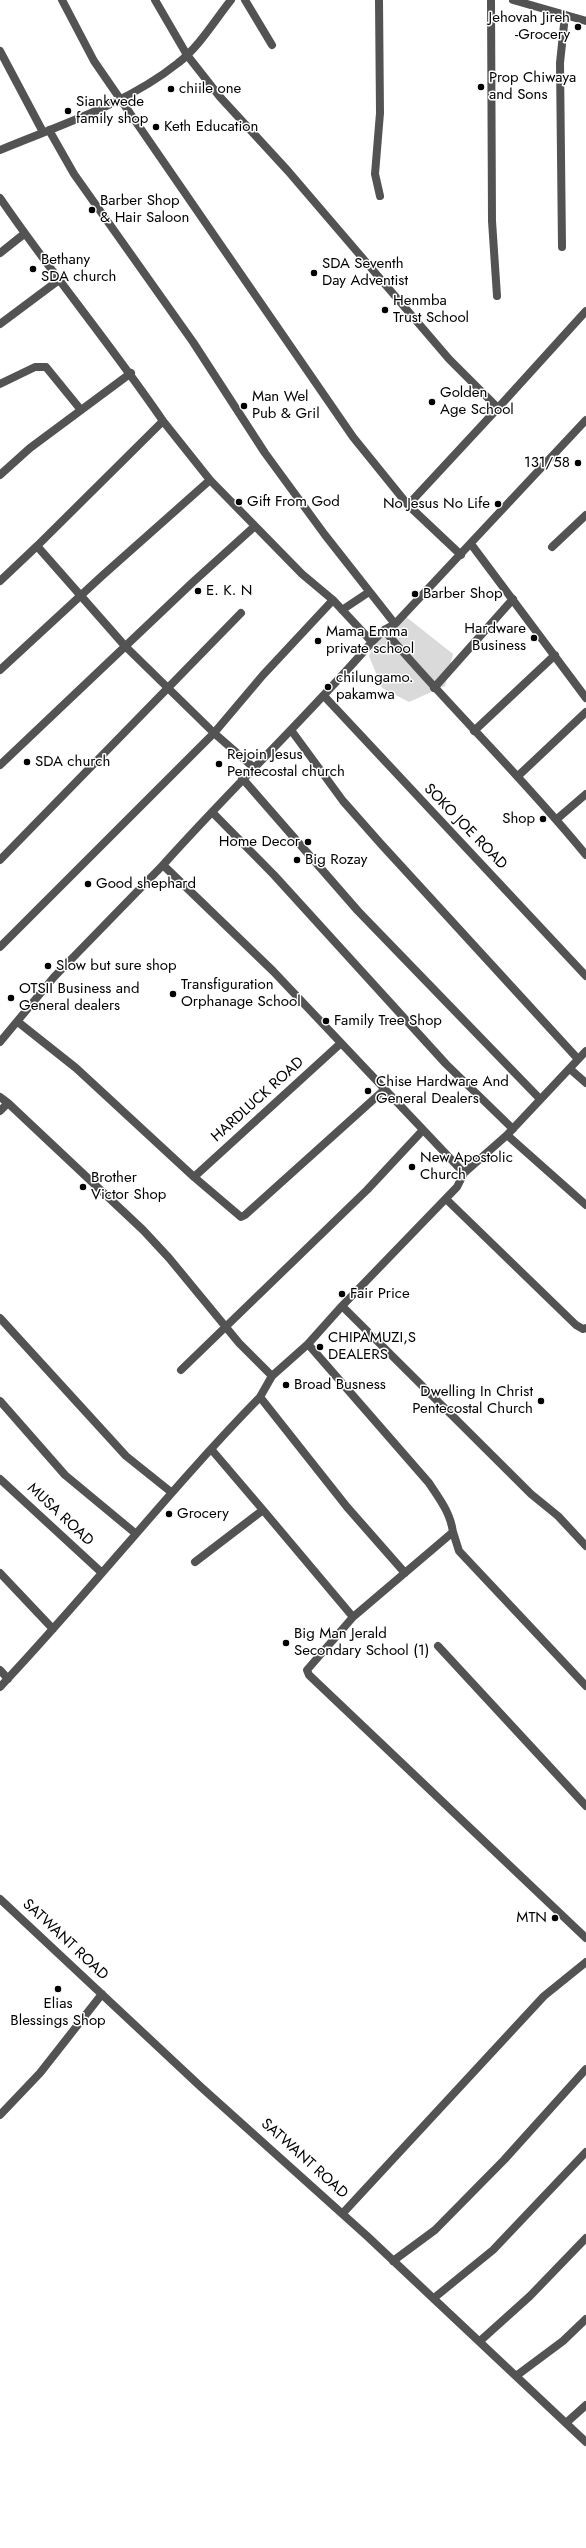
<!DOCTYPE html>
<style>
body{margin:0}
canvas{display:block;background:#fff}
</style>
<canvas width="586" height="2548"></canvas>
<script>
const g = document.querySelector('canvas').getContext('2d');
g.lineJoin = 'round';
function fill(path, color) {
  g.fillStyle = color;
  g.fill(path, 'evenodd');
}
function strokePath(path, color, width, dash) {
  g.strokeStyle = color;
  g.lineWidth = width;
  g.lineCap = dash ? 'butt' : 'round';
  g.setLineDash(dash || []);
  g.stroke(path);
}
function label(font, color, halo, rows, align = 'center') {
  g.font = font + ' Jost,sans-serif';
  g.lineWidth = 3;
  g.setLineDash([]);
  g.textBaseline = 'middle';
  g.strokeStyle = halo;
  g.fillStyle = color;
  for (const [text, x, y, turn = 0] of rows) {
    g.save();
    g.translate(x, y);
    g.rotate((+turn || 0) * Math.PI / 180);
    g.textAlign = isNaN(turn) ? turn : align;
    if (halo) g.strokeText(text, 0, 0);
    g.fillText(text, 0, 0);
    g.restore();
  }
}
const green = new Path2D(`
 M405,616L453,654L445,686L409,702L382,688L369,656L380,630Z`);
const minor = new Path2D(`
 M62,0L94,61L353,437L408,505L461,555
 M155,0L187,55L220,97L288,171L449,359L498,408L408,505
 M245,0L272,45
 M379,0L380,113L375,174L380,196
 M491,0L492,221L497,296
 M513,0L586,21
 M0,51L43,132
 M49,130L74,174L193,342L265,453L325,535L395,624L384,630C449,707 522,776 586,855
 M0,150C60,125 127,104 178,63C199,47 215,20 231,0
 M0,198C52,274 111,345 163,421
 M562,247L560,63L565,15
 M0,253L24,234
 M0,324L59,280
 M0,384L35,367H46L81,410
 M498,408L586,311
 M0,475L30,448L131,373
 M471,544L586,698
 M554,545L552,547L586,515
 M37,546L163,421L210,480
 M0,581L37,546L125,646L214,733L253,767
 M342,610L369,592
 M395,624L586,420
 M372,642C305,719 231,789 163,865L273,971L464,1173
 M0,670L103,575L210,480L302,574L333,600
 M434,688L513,599
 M325,697L586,976
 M291,730L343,801L381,844L578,1059
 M474,731L555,655
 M0,765L193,582L255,526
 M518,776L586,712
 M242,778L358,911L540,1099
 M212,812L274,875L446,1064L513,1129
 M557,819L586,794
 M0,860L241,613
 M0,947L214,733L263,675L333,600L372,642L384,630
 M18,1022L76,1068L194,1177L241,1217L245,1215L384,1090
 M0,1042L54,977L163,865
 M586,1051L507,1135L464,1173L457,1187L342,1306L531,1494L558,1516L586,1546
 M570,1069L586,1083
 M0,1097L8,1103
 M0,1111L8,1103L143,1230L169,1258L239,1343L272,1376
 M507,1135L586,1205
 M194,1177L341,1043
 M446,1199L576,1325L583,1329L586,1328
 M0,1318L126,1456L171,1492
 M308,1344L429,1483C440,1500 450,1512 453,1532
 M181,1370L367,1190L423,1130
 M260,1397L272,1376L308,1344L342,1306
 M0,1401L65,1475L135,1533
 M211,1449L263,1510
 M0,1479L101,1572
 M195,1562L263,1510L353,1617
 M0,1573L53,1629
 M438,1646L586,1806
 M0,1670L8,1679
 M586,1686L459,1551L453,1532L353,1617L307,1670L309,1675L586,1938
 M0,1687C89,1593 169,1490 260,1397L347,1507L405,1573
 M0,1899L201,2087L367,2236L586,2442
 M0,2115L40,2073L102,1994
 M343,2213L544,1996L586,1962
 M393,2261L435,2230L504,2160L586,2069
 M434,2298L493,2250L586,2152
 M480,2341L530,2296L586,2238
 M516,2376L563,2341L586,2319
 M566,2423L586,2405`);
const markers = [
 [578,27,4,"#000"],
 [481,87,4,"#000"],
 [171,89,4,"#000"],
 [68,111,4,"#000"],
 [156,127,4,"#000"],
 [92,210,4,"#000"],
 [33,269,4,"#000"],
 [314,273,4,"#000"],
 [385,310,4,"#000"],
 [432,402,4,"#000"],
 [244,406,4,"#000"],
 [578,463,4,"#000"],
 [239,502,4,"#000"],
 [498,504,4,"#000"],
 [198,591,4,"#000"],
 [415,594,4,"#000"],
 [534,638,4,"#000"],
 [318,641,4,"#000"],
 [328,687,4,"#000"],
 [27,762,4,"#000"],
 [219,764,4,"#000"],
 [543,819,4,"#000"],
 [308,842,4,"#000"],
 [297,860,4,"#000"],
 [88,884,4,"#000"],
 [48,966,4,"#000"],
 [173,994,4,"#000"],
 [11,998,4,"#000"],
 [326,1021,4,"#000"],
 [368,1091,4,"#000"],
 [412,1167,4,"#000"],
 [83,1187,4,"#000"],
 [342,1294,4,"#000"],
 [320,1347,4,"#000"],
 [286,1385,4,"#000"],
 [541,1401,4,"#000"],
 [169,1514,4,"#000"],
 [286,1643,4,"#000"],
 [555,1918,4,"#000"],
 [58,1989,4,"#000"]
];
const poiNames = [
 ["Jehovah Jireh",570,18,"right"],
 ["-Grocery",570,35,"right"],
 ["Prop Chiwaya",489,78],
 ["and Sons",489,95],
 ["chiile one",179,89],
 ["Siankwede",76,102],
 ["family shop",76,119],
 ["Keth Education",164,127],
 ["Barber Shop",100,201],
 ["& Hair Saloon",100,218],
 ["Bethany",41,260],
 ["SDA church",41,277],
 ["SDA Seventh",322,264],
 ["Day Adventist",322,281],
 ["Henmba",393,301],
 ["Trust School",393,318],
 ["Golden",440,393],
 ["Age School",440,410],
 ["Man Wel",252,397],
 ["Pub & Gril",252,414],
 ["131/58",570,463,"right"],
 ["Gift From God",247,502],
 ["No Jesus No Life",490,504,"right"],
 ["E. K. N",206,591],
 ["Barber Shop",423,594],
 ["Hardware",526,629,"right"],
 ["Business",526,646,"right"],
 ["Mama Emma",326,632],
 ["private school",326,649],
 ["chilungamo.",336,678],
 ["pakamwa",336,695],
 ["Rejoin Jesus",227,755],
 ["Pentecostal church",227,772],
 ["SDA church",35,762],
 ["Shop",535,819,"right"],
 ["Home Decor",300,842,"right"],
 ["Big Rozay",305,860],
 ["Good shephard",96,884],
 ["Slow but sure shop",56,966],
 ["Transfiguration",181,985],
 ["Orphanage School",181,1002],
 ["OTSII Business and",19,989],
 ["General dealers",19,1006],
 ["Family Tree Shop",334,1021],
 ["Chise Hardware And",376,1082],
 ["General Dealers",376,1099],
 ["New Apostolic",420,1158],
 ["Church",420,1175],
 ["Brother",91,1178],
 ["Victor Shop",91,1195],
 ["Fair Price",350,1294],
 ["CHIPAMUZI,S",328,1338],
 ["DEALERS",328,1355],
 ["Broad Busness",294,1385],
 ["Dwelling In Christ",533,1392,"right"],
 ["Pentecostal Church",533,1409,"right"],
 ["Grocery",177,1514],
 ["Big Man Jerald",294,1634],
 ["Secondary School (1)",294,1651],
 ["MTN",547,1918,"right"],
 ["Elias",58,2004,"center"],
 ["Blessings Shop",58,2021,"center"]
];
const streetNames = [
 ["SOKO JOE ROAD",465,827,46],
 ["HARDLUCK ROAD",258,1100,-42],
 ["MUSA ROAD",60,1515,43],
 ["SATWANT ROAD",65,1940,43],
 ["SATWANT ROAD",304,2159,42]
];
fill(green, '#dadada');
strokePath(minor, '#535353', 8);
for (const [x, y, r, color] of markers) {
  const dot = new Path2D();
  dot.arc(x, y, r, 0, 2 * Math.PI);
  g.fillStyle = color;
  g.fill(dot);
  strokePath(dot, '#fff', 1.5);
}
label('15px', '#000', '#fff', poiNames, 'left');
label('15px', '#000', '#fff', streetNames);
</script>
